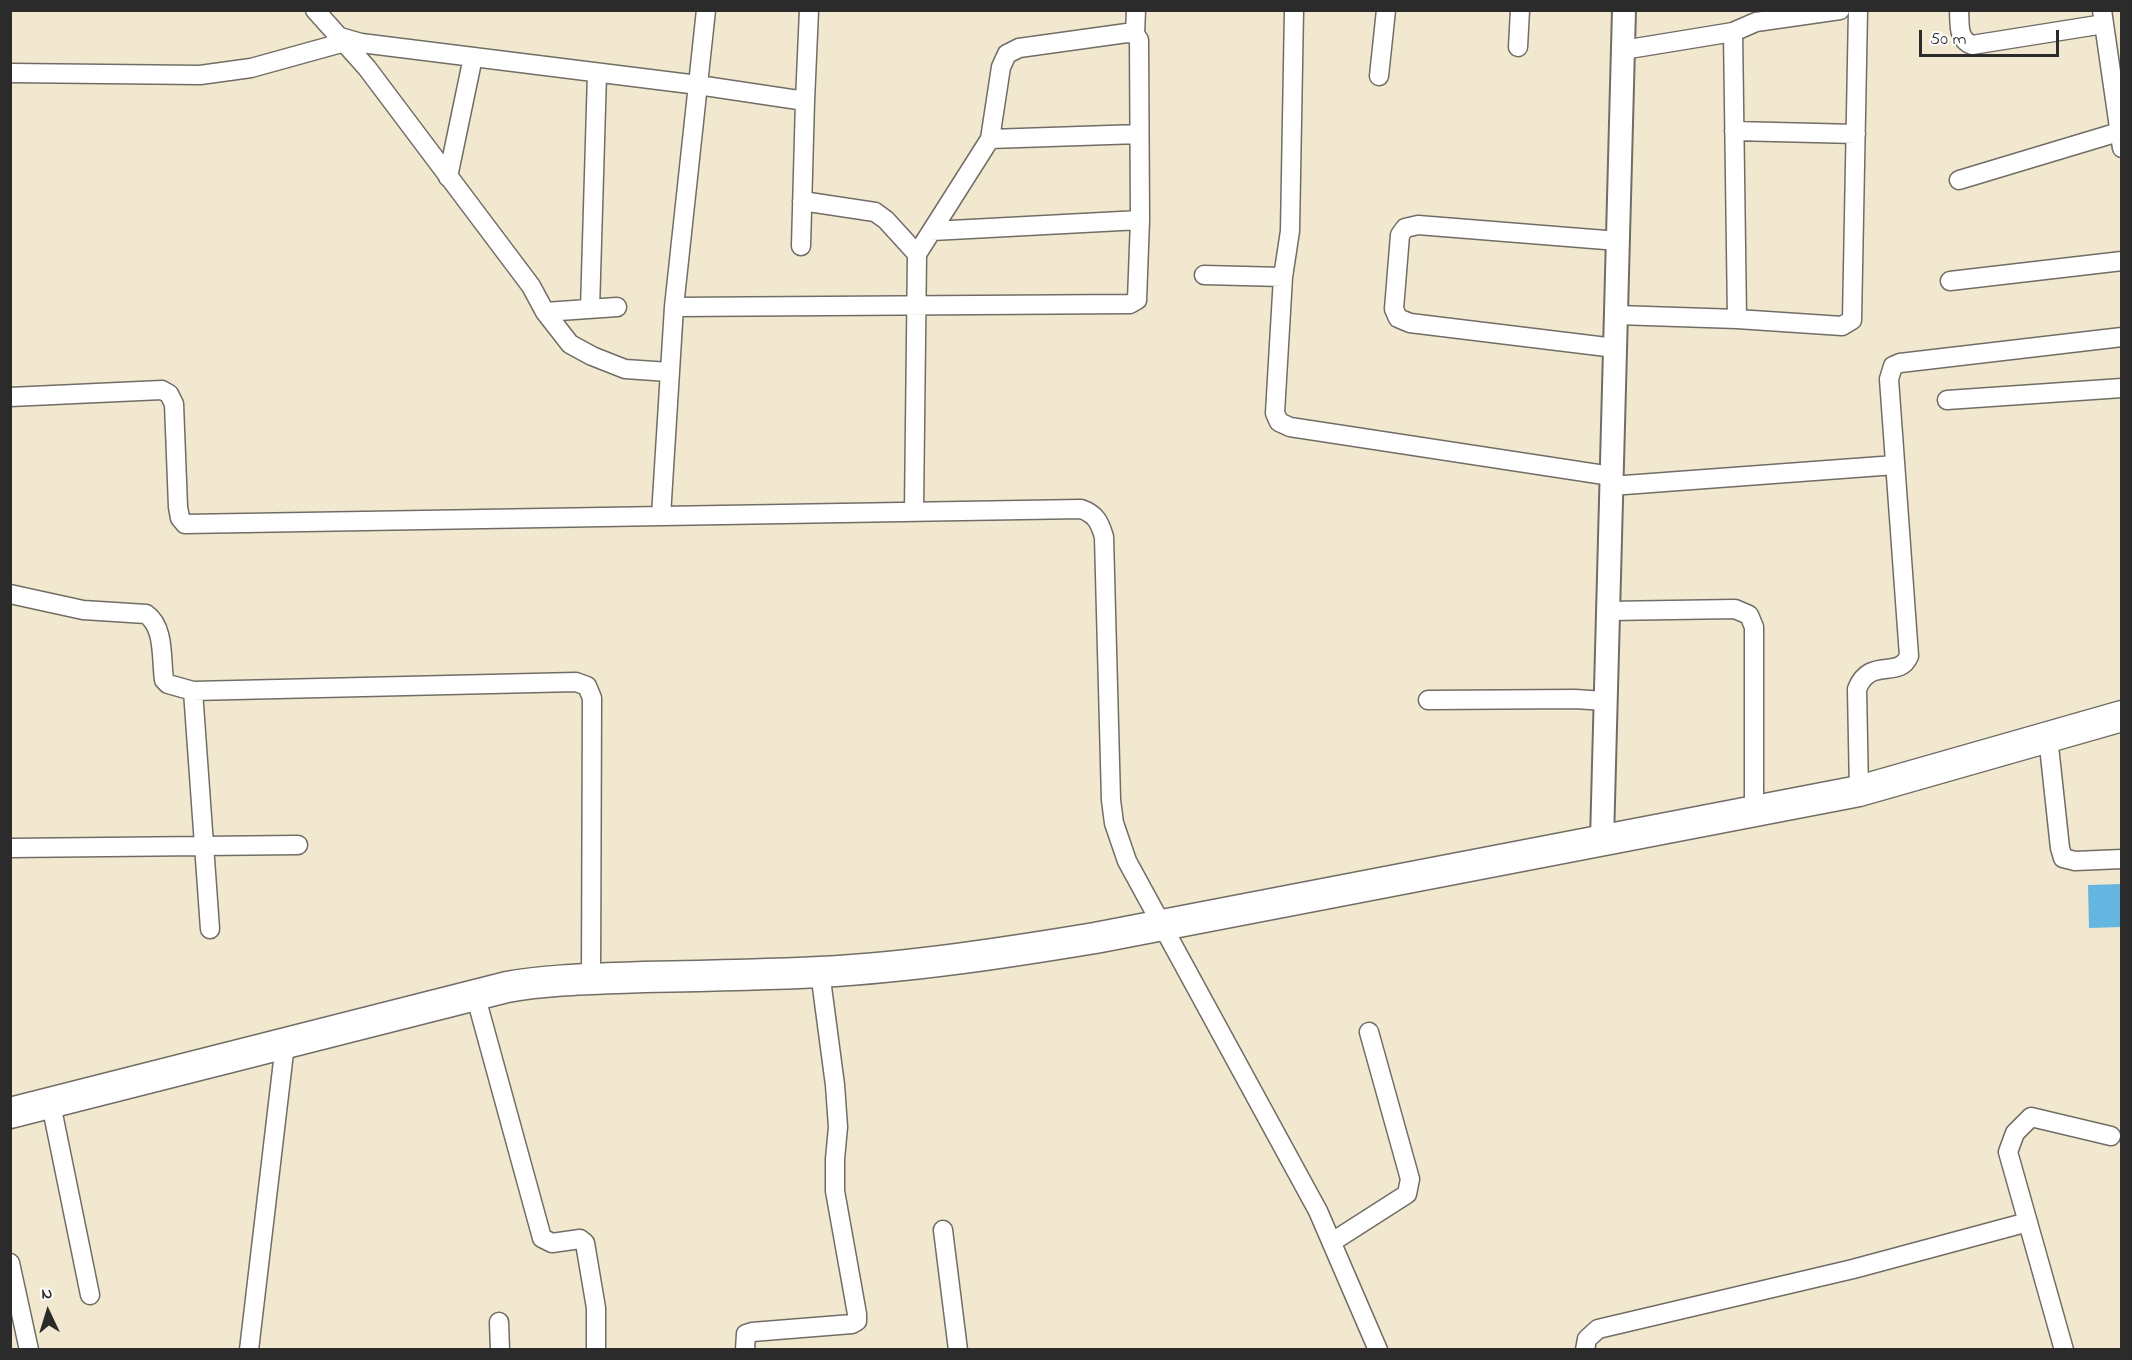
<!DOCTYPE html>
<style>
body{margin:0}
#map{position:relative;width:2132px;height:1360px;overflow:hidden;background:#f2e8d0;font-family:"Indie Flower",sans-serif}
canvas{display:block}
.frame{position:absolute;inset:0;border:12px solid #2b2b2b;pointer-events:none}
.north{position:absolute;left:18px;top:1282px;width:60px;height:60px;-webkit-text-stroke:4px #fff;paint-order:stroke;rotate:356deg;font-size:16px;font-weight:700;line-height:24px;text-align:center;color:#2b2b2b}
.north::after{content:'';display:block;margin:auto;width:21px;height:27px;background:#2b2b2b;clip-path:polygon(50% 0,100% 100%,50% 72%,0 100%)}
.scale{position:absolute;left:1919px;top:30px;width:140px;height:27px;box-sizing:border-box;border:3px solid #2b2b2b;border-top:0;padding-left:8px;font-size:18px;line-height:21px;white-space:nowrap;color:#2b2b2b;-webkit-text-stroke:4px #fff;paint-order:stroke}
</style>
<div id="map">
<canvas width="2132" height="1360"></canvas>
<div class="frame"></div>
<div class="north">N</div>
<div class="scale">50 m</div>
</div>
<script>
const g = document.querySelector('canvas').getContext('2d');
g.lineJoin = 'round';
function fill(path, color) {
  g.fillStyle = color;
  g.fill(path, 'evenodd');
}
function strokePath(path, color, width, dash) {
  g.strokeStyle = color;
  g.lineWidth = width;
  g.lineCap = dash ? 'butt' : 'round';
  g.setLineDash(dash || []);
  g.stroke(path);
}
const water = new Path2D(`
 M2121,884V927L2089,928L2088,885Z`);
const minor = new Path2D(`
 M315,10L367,68L531,286L545,312L570,344L592,356L625,369L669,372
 M1294,10L1290,231L1283,277L1275,413L1279,422L1290,427L1611,476
 M1959,10C1960,24 1957,39 1972,45L2104,24
 M2102,10L2122,148
 M1135,34L1136,10
 M340,37L361,43L698,85L805,101L809,10
 M1518,47L1520,10
 M1623,50L1733,32
 M10,73L200,75L251,68L345,42
 M1379,76L1386,10
 M1734,131L1856,134
 M990,139L1139,134
 M448,177L473,57
 M1959,180L2122,131
 M802,201L875,212L886,220L917,254
 M932,231L1140,220
 M801,246L805,101
 M1204,275L1283,277
 M1950,281L2122,261
 M674,307L706,10
 M590,309L597,74
 M545,312L617,307
 M1617,315L1737,319L1842,326L1852,320L1858,10
 M1737,319L1733,32L1756,22L1840,10
 M1615,348L1410,323L1398,318L1394,309L1400,235L1405,228L1418,225L1618,241
 M10,397L162,390L169,394L174,404L178,507L180,518L185,524L1081,509C1096,514 1100,523 1104,537L1111,800L1114,823L1127,861L1318,1211L1378,1350
 M1947,400L2122,388
 M1611,486L1895,465
 M661,516L674,307L1130,304L1137,300L1140,220L1139,40L1135,34L1127,33L1019,48L1007,54L1001,67L990,139L917,254L914,510
 M10,594L83,610L146,614C165,627 161,659 164,680L168,684L193,691L576,682L587,686L592,698L591,979
 M1608,611L1735,609L1749,615L1754,627V813
 M193,691L210,929
 M1428,700L1575,699L1605,701
 M2048,737L2060,848L2063,858L2075,861L2122,859
 M1859,791L1857,689C1870,656 1899,680 1909,656L1889,379L1893,366L1900,363L2122,337
 M10,848L298,845
 M475,994L542,1238L552,1243L580,1239L585,1243L596,1308V1350
 M51,1104L90,1295
 M943,1230L958,1350
 M1332,1242L1407,1194L1410,1179L1369,1032
 M10,1263L29,1350
 M499,1322L500,1350
 M249,1350L285,1044
 M745,1350L746,1334L752,1332L852,1324L857,1321V1314L835,1191V1159L838,1127L835,1085L820,972
 M1585,1350L1587,1339L1598,1329L1853,1269L2028,1222
 M2064,1350L2008,1152L2015,1133L2031,1117L2111,1136`);
const tertiary = new Path2D(`
 M1602,840L1624,10`);
const trunk = new Path2D(`
 M10,1113L507,987C552,979 597,979 643,977C702,976 761,975 820,972C912,967 1004,953 1095,938L1859,791L2122,716`);
fill(water, '#64b5df');
strokePath(minor, '#716d65', 21);
strokePath(tertiary, '#716d65', 26);
strokePath(trunk, '#716d65', 33);
strokePath(minor, '#fff', 18);
strokePath(tertiary, '#fff', 22);
strokePath(trunk, '#fff', 30);
</script>
